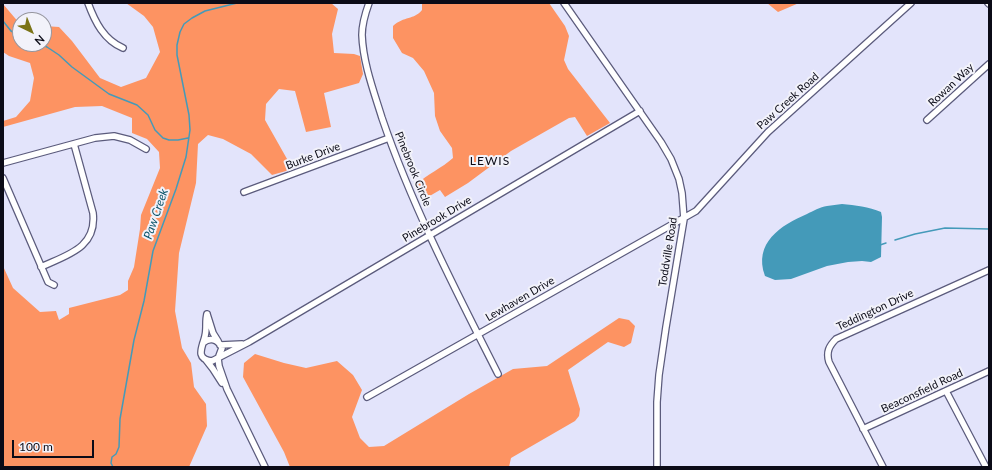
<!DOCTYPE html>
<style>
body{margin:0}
#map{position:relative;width:992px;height:470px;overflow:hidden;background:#e3e4fb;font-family:Lato,sans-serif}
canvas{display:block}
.frame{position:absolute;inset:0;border:4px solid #0b0b17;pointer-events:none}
.north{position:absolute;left:12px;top:12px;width:40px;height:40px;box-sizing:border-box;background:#f2f2fa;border:1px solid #96969f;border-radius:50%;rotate:137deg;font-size:11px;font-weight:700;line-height:16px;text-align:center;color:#0b0b17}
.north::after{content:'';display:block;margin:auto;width:14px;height:18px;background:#7b7417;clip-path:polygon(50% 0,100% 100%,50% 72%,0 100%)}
.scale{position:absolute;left:12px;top:440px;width:82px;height:18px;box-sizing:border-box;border:2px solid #0b0b17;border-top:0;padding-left:5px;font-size:12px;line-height:14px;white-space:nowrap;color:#0b0b17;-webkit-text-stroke:3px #f2f2fa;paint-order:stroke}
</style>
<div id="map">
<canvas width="992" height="470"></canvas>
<div class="frame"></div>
<div class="north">N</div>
<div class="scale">100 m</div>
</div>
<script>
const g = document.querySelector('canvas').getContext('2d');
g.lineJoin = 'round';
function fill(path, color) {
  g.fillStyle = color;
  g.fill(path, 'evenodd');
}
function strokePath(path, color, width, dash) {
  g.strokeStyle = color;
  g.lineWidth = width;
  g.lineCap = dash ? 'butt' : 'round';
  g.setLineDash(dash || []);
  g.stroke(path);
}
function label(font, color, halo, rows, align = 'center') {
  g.font = font + ' Lato,sans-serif';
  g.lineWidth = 4;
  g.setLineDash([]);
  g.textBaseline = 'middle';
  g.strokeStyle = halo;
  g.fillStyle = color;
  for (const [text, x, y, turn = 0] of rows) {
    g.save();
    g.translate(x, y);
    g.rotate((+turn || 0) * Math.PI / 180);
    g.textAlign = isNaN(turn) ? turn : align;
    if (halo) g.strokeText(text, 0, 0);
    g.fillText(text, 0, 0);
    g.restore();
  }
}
const green = new Path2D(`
 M126,3H331L338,9L332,34L334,53L354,54L360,56L363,74L359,83L324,93L331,127L306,132L295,91L279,89L266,104L265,120L291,166L286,171L272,175L251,154L223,139L208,135L198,144L196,183L179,253L175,311L182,348L191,363L194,387L206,404L207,426L189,467H3V266L13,288L40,312L56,311L59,320L69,314V308L120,295L128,290V281L134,267L140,229L141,215L160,168L159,152L147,139L132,133V118L102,106L75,107L3,127V121L16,117L30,101L34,78L30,63L9,56L3,52V4L20,24V44H44V26L59,27L72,41L100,78L121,87L146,78L160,52L153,27L144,16Z
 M422,3H549L565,26L569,36L564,60L568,69L610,123L587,136L575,117L569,118L511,151L468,183L445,197L440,190L421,201L416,185C427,174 442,168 453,158L452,148L440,131L435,116L434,93L424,71L413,58L402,53L393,38V26C404,16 414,20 422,10Z
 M767,3H799L778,12Z
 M619,318L629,320L635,326L631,343L624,347L608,342L568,370L580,409L579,416L575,421L511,458L509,467H290L284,452L243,377L244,363L255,354L284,363L306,368L337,361L353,375L362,390L352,417L360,438L369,447L384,446L469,394L513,369L547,366Z`);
const water = new Path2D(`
 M842,204C855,205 869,207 881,212L882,217L881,257L871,262L862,261L848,262L827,266L791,279L775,280L765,276C753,243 781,225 807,214C813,211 820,207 827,206C832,205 837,205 842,204Z`);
const stream = new Path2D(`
 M3,21L11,31L20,36
 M40,44L47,47L59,55L72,67L109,94L137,105L148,115L155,130L163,138L169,140H178L188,138
 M895,240L915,234L945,228L989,229
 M880,245L886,243
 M113,467L111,463L112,457L116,454L119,447L120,419L134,340L144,301L153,251L176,189L186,157L190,130L189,115L177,55V45L180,32L184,24L192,18L205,11L237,3`);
const minor = new Path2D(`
 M88,3C95,22 104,40 123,48
 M369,3C365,14 362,24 362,35C363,63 374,92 382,118C412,206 456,291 498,374
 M564,3L661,142L671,159L679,179L682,193L684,219L666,327L659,375L657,402V467
 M988,3L989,4
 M927,120L989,64
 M3,163L95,138L114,136L130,140L146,149
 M3,178L48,282L54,285
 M244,192L389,138
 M41,267C67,255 97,248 93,213L74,144
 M207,314C205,321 207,328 205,336C203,346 194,359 212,361L249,342L640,111
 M207,314L213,333L218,341
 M203,343C210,337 218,339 222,348L219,356
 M220,345L242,344
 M218,358L219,366L227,389L265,467
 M206,360L213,369L222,383
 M946,391L986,467
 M367,397L696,211L768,132L911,3
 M863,429L989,371
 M883,467L829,362C826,352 829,346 836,339L989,270`);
const streetNames = [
 ["Rowan Way",951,85,-43],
 ["Paw Creek Road",788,101,-42],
 ["Burke Drive",313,156,-21],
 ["Pinebrook Circle",413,169,68],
 ["Pinebrook Drive",437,219,-31],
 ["Toddville Road",668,252,-81],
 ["Lewhaven Drive",520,299,-30],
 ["Teddington Drive",875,310,-25],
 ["Beaconsfield Road",922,391,-25]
];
const neighbourhoodNames = [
 ["LEWIS",490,161]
];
const waterNames = [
 ["Paw Creek",156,214,-71]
];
fill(green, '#fd9362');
fill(water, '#449ab9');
strokePath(stream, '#449ab9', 1.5);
strokePath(minor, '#5b5b7c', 8);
strokePath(minor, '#fff', 5.5);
label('11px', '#0b0b17', '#f2f2fa', streetNames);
g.letterSpacing = '1px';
label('12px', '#0b0b17', '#f2f2fa', neighbourhoodNames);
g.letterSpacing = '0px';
label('italic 12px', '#0b546a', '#f2f2fa', waterNames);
</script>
